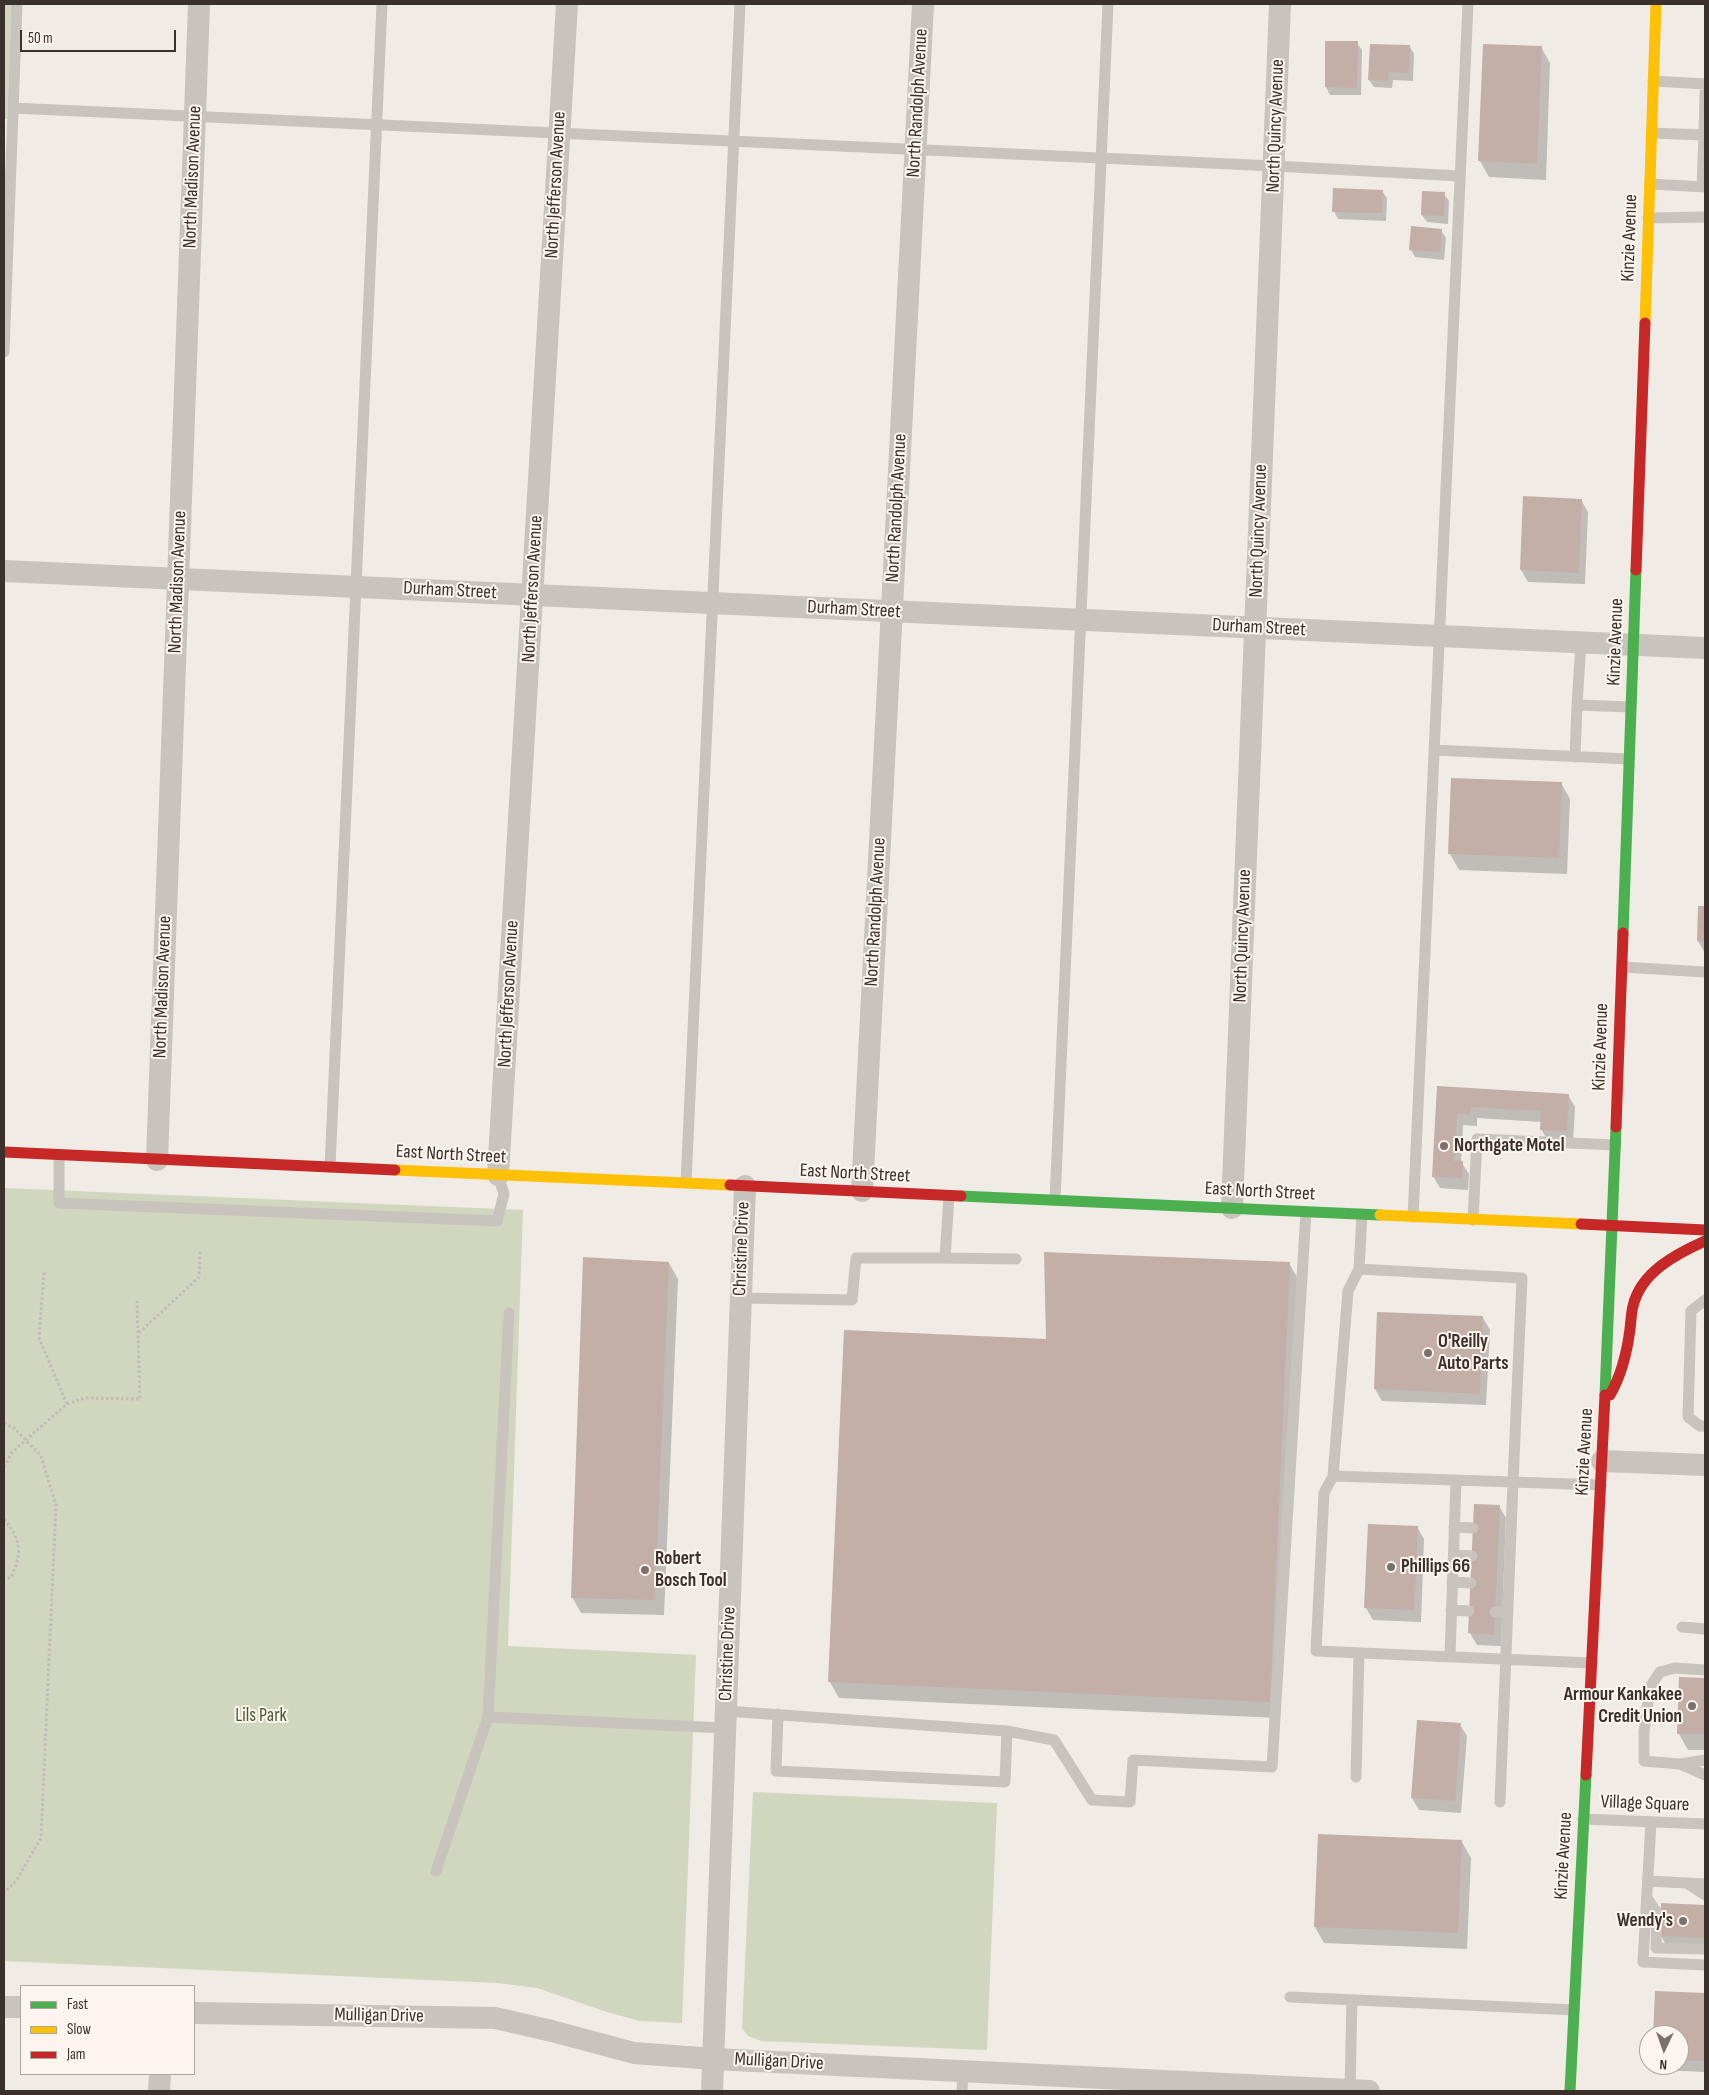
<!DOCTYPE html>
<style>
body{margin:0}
#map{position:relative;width:1709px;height:2095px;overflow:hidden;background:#f0ebe5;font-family:"Sofia Sans Condensed",sans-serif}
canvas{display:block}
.frame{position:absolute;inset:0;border:5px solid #3b302b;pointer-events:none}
.legend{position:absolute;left:20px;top:1985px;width:175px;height:90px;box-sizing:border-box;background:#fbf5ee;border:1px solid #aea6a0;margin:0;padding:6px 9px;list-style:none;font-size:15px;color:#3b302b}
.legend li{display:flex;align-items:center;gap:10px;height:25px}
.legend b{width:25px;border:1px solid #aea6a0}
.north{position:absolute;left:1639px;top:2025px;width:50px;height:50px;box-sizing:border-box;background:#fbf5ee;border:1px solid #aea6a0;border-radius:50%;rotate:183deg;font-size:14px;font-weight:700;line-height:20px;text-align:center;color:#3b302b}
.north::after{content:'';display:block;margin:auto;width:18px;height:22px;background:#7a716c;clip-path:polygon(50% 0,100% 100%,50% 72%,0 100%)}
.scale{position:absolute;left:20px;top:30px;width:156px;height:22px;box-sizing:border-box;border:2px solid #3b302b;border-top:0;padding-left:6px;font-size:15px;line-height:18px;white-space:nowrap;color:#3b302b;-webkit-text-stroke:4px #fbf5ee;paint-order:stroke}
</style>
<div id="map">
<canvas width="1709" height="2095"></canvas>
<div class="frame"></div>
<ul class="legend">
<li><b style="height:6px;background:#4caf50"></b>Fast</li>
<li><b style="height:6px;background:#ffc107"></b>Slow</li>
<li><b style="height:6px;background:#c62828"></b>Jam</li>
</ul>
<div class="north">N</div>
<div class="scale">50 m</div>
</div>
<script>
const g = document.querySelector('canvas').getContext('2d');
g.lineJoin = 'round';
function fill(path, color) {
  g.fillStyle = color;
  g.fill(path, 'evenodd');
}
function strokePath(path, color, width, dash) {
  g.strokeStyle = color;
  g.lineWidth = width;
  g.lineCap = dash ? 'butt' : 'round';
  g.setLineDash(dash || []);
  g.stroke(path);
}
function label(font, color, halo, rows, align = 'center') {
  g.font = font + ' "Sofia Sans Condensed",sans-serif';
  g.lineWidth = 4;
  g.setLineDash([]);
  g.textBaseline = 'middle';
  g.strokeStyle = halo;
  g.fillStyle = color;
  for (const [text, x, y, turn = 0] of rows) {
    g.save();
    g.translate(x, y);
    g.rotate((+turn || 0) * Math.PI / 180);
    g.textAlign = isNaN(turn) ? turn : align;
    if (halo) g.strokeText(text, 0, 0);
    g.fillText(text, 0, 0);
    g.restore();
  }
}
const green = new Path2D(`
 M4,4H12L7,119H4Z
 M4,1188L523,1210L508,1646L696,1655L682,2023L640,2021L607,2012L537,1988L497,1983L4,1961Z
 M753,1792L997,1803L987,2050L761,2041L748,2036L742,2028Z`);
const shadow = new Path2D(`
 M1357,43L1362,50L1361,95H1330L1326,87Z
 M1484,45L1541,47L1550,63L1546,180L1489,177L1480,161Z
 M1410,47L1414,54L1413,81L1393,80L1392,88L1374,87L1369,80Z
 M1382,191L1387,198L1386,221L1338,219L1334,211Z
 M1444,194L1449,201L1448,224L1427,222L1422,215Z
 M1441,230L1446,238L1444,260L1415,257L1411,250Z
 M1581,500L1588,512L1585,584L1528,582L1521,570Z
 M1453,779L1561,783L1570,799L1567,874L1459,870L1450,854Z
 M1699,907L1705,908V953L1698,941Z
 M1438,1087L1568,1095L1575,1107L1573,1143L1548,1141L1541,1129V1122L1477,1118V1126L1463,1125L1461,1162L1469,1174L1468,1190L1440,1188L1433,1176Z
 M669,1263L678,1279L664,1615L581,1613L572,1597Z
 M1289,1263L1298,1279L1278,1718L839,1698L830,1682L1047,1340Z
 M1483,1318L1490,1330L1486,1405L1382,1401L1375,1389Z
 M1499,1506L1506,1518L1501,1646L1477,1645L1470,1633Z
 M1417,1527L1424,1539L1421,1622L1373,1620L1366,1608Z
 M1680,1678L1705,1679V1750H1688L1679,1734Z
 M1460,1725L1467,1736L1461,1813L1419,1810L1412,1798Z
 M1462,1842L1471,1858L1467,1949L1324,1943L1315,1927Z
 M1663,1905L1705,1907V1950L1668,1948L1661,1936Z
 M1656,1992L1705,1995V2072L1660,2070L1657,2065H1679V2035H1654Z`);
const building = new Path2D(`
 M1325,41H1358L1357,88L1325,87Z
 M1370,44L1410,45L1409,73L1389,72L1388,81L1368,80Z
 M1483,44L1542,46L1537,164L1478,161Z
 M1333,188L1383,190L1382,213L1332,212Z
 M1422,191L1445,192L1444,216L1421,215Z
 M1411,226L1442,229L1440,252L1409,250Z
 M1523,496L1582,499L1579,573L1520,570Z
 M1451,778L1562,782L1559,858L1448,854Z
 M1698,906H1705V941H1697Z
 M1437,1086L1569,1094L1567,1131L1540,1130L1541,1111L1471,1107L1470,1115L1457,1114L1454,1161H1463L1462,1178L1432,1177Z
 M1044,1252L1290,1262L1270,1702L828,1682L844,1330L1046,1339Z
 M583,1257L669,1262L655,1600L571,1598Z
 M1377,1312L1483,1316L1480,1394L1374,1389Z
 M1474,1504L1500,1505L1494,1635L1468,1633Z
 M1368,1524L1418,1526L1414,1610L1364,1608Z
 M1679,1677L1705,1678V1734H1677Z
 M1417,1720L1461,1723L1455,1801L1411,1798Z
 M1318,1834L1462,1840L1458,1933L1314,1927Z
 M1661,1903L1705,1905V1938L1660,1936Z
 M1655,1991L1705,1993V2061L1679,2060V2035H1653Z`);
const path = new Path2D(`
 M139,1333L199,1277L200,1250
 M67,1404L85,1398L140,1399L137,1301
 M4,1423L14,1428L41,1456L56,1505L41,1838L16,1881L4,1893
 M4,1467L12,1452L67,1404L39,1338L44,1272
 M4,1519C22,1541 22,1552 11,1578H4`);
const lane = new Path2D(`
 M1653,81L1705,84
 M13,108L1274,166L1460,176
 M1652,133L1704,135L1705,93
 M1650,184L1705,187
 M1702,186L1704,135
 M1648,218L1705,217
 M4,352L17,4
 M1577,705L1581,642
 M1434,750L1629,759
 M1575,757L1577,705L1631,707
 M1622,967L1705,972
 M59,1155V1203L497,1221L504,1194L498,1175
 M330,1167L382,4
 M686,1183L740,4
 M1055,1200L1108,4
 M1413,1217L1468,4
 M1473,1220L1477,1139L1616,1145
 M945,1258L1016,1259
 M1359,1269L1348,1291L1333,1476L1324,1493L1316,1651L1591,1663
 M741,1298L852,1300L856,1258H945L949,1196
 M1705,1300L1691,1311L1688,1417L1700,1426H1705
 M1333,1476L1513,1482L1522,1278L1359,1269L1362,1214
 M1454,1527L1473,1528
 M1454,1555L1472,1556
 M1452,1582L1471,1583
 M1451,1610L1469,1611
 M1495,1612H1508
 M1682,1627L1705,1629
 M1450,1656L1456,1481
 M1705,1670L1675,1668L1660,1672L1650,1687L1644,1732V1761L1680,1764L1705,1760
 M726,1711L1007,1731L1005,1782L776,1771L778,1714
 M488,1717L725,1728
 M1007,1731L1054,1740L1092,1800L1130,1802L1133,1760L1272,1767L1306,1212
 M1680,1764L1705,1775
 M1356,1777L1359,1653
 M1500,1802L1513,1482L1601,1485
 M1583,1819L1705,1824
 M1651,1822L1643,1962L1705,1965
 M436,1871L488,1717L509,1313
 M1648,1881L1705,1884
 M1688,1884L1705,1895
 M1647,1898L1657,1913L1656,1948L1705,1949
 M1290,1997L1574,2010
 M1350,2090L1352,2000
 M962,2091L963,2072`);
const street = new Path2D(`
 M4,571L1705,648
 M157,1160L199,4
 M498,1175L567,4
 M862,1191L923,4
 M1232,1208L1280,4
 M1602,1461L1705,1465
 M4,2007H21
 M194,2013L495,2018L552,2031L634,2053L714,2059L1369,2091
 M159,2091L160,2074
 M712,2091L745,1186`);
const fast = new Path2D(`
 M1623,933L1636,570
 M961,1196L1380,1215
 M1605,1395L1616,1127
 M1570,2091L1586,1775`);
const slow = new Path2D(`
 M1645,323L1656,4
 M395,1170L730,1185
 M1380,1215L1581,1224`);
const jam = new Path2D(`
 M1636,570L1645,323
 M1616,1127L1623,933
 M4,1152L395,1170
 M730,1185L961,1196
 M1581,1224L1705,1230
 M1610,1395C1622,1374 1627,1353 1630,1329C1631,1321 1631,1314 1633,1306C1641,1272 1676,1254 1705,1241
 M1586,1775L1605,1395`);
const markers = [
 [1444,1146,5,"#7a716c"],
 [1428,1353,5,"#7a716c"],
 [1391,1567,5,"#7a716c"],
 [645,1570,5,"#7a716c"],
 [1692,1706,5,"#7a716c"],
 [1683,1921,5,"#7a716c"]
];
const streetNames = [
 ["North Randolph Avenue",918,103,-87],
 ["North Quincy Avenue",1276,126,-88],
 ["North Madison Avenue",193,177,-88],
 ["North Jefferson Avenue",556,185,-87],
 ["Kinzie Avenue",1630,238,-88],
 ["North Randolph Avenue",897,508,-87],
 ["North Quincy Avenue",1259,531,-88],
 ["North Madison Avenue",178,582,-88],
 ["North Jefferson Avenue",533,589,-87],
 ["Durham Street",450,591,3],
 ["Durham Street",854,610,3],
 ["Durham Street",1259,628,3],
 ["Kinzie Avenue",1616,642,-88],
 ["North Randolph Avenue",876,912,-87],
 ["North Quincy Avenue",1243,936,-88],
 ["North Madison Avenue",163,987,-88],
 ["North Jefferson Avenue",509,994,-87],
 ["Kinzie Avenue",1601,1047,-88],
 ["East North Street",451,1155,3],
 ["East North Street",855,1174,3],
 ["East North Street",1260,1192,3],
 ["Christine Drive",742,1249,-88],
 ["Kinzie Avenue",1585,1452,-87],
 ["Christine Drive",728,1654,-88],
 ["Village Square",1645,1804,2],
 ["Kinzie Avenue",1564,1856,-87],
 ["Mulligan Drive",379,2016,1],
 ["Mulligan Drive",779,2062,3]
];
const poiNames = [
 ["Northgate Motel",1454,1146],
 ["O'Reilly",1438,1342],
 ["Auto Parts",1438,1364],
 ["Robert",655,1559],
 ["Bosch Tool",655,1581],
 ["Phillips 66",1401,1567],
 ["Armour Kankakee",1682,1695,"right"],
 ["Credit Union",1682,1717,"right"],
 ["Wendy's",1673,1921,"right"]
];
const parkNames = [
 ["Lils Park",261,1716]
];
fill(green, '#d1d6bf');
fill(shadow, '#0003');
fill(building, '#c3afa7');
strokePath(path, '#c2bbb6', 3, [2.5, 2.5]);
strokePath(lane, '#c9c3be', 11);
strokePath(street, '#c9c3be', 22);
strokePath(fast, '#4caf50', 11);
strokePath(slow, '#ffc107', 11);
strokePath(jam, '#c62828', 11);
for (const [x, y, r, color] of markers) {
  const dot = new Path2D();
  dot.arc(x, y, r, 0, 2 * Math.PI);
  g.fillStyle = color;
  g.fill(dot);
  strokePath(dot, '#fbf5ee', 2);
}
label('19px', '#3b302b', '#fbf5ee', streetNames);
label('bold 19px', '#3b302b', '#fbf5ee', poiNames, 'left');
label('19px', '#4a5a2e', '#fbf5ee', parkNames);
</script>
